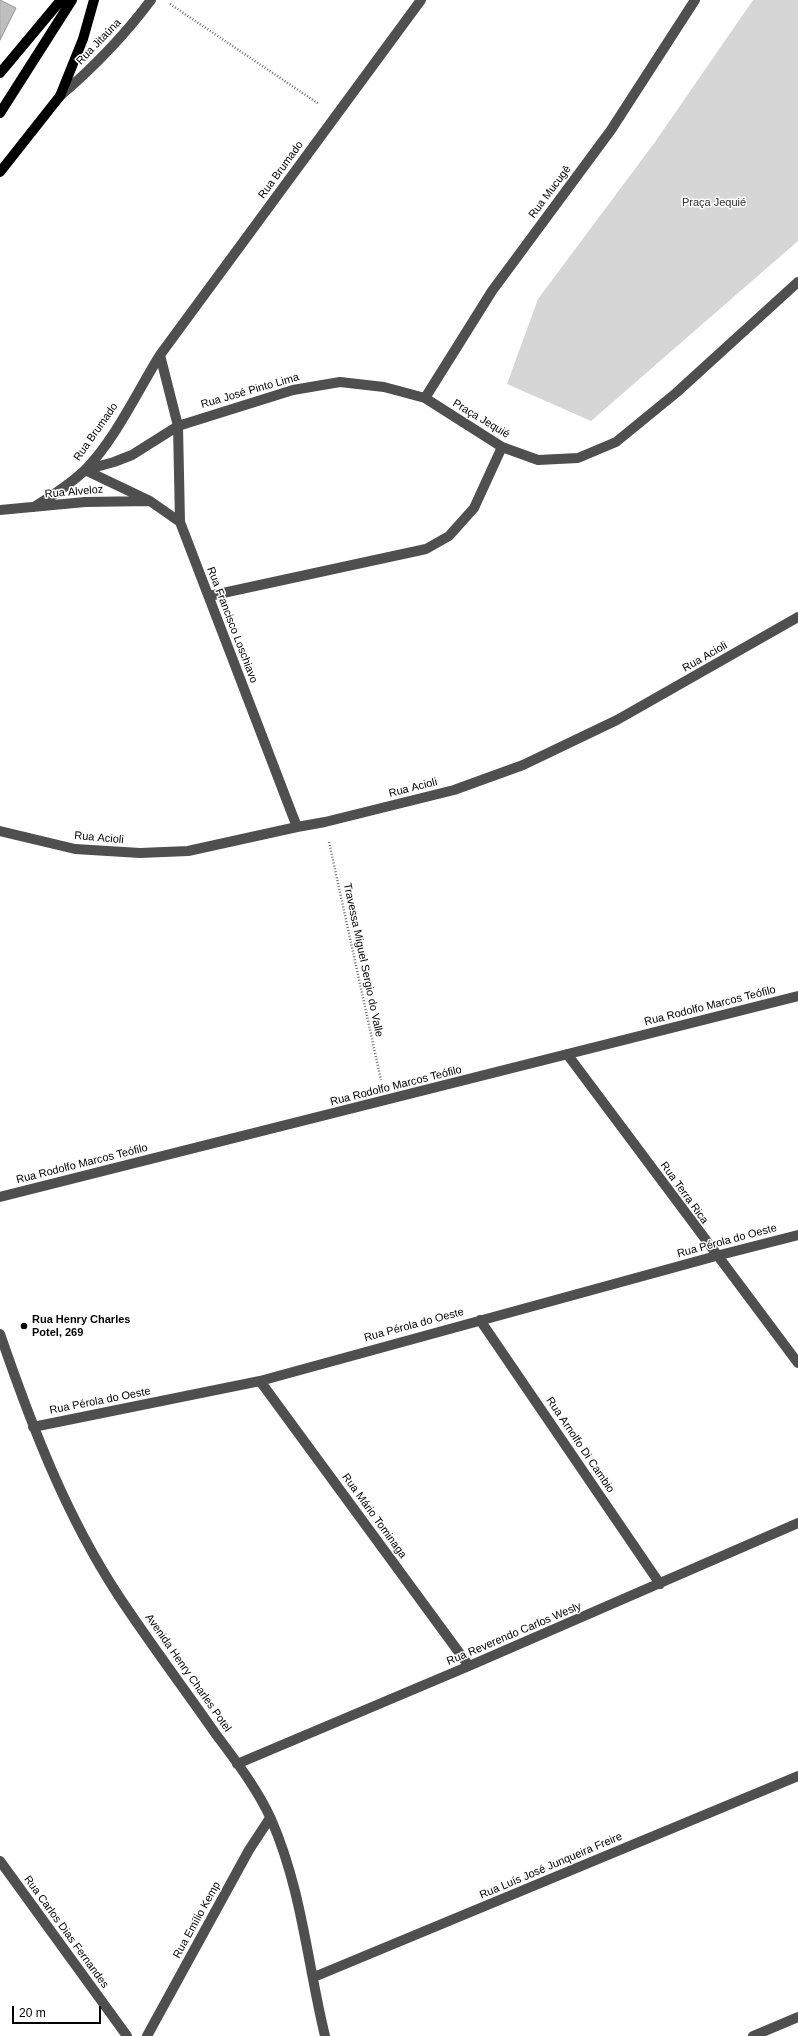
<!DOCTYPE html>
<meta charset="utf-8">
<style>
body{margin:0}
#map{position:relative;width:798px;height:2036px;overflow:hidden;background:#fff;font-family:Arial,sans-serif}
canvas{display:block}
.scale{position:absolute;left:12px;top:2006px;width:89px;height:18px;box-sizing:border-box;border:2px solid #000;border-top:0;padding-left:5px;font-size:12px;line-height:14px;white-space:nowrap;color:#000;-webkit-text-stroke:3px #fff;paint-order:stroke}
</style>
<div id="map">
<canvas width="798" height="2036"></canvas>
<div class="scale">20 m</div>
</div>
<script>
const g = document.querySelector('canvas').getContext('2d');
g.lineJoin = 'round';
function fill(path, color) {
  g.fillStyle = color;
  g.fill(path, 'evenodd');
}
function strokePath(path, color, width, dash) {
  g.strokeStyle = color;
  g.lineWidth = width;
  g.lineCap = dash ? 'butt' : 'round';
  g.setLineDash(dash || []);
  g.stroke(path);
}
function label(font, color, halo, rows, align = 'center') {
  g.font = font + ' Arial,sans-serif';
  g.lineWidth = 3;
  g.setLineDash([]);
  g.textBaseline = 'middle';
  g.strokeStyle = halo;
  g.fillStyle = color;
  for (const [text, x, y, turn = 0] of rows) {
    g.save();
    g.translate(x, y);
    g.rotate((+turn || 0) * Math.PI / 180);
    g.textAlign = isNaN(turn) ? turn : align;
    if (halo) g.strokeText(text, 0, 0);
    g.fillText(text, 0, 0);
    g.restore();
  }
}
const green = new Path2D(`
 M753,0H798V241L591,421L507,384L538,299L655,142Z`);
const building = new Path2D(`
 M0,0L16,8L0,40Z`);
const path = new Path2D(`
 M170,4L319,104
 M329,842L381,1080`);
const minor = new Path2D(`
 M60,96C94,67 124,36 151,0
 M160,355L421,0
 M425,398L492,291L611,130L695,0
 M85,470L114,462L132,455L178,426L293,390L340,382L384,387L425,398L502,447L538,460L578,458L616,442L676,393L798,282
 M85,470L150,501L180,522
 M34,507C52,496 69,485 84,471C115,440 137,392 160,355L178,426L180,522L297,827
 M0,510L85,502L150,501
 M209,596L426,549L449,536L474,508L502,447
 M0,831L75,849L140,853L188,851L297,827L325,822L454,790L523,765L617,720L798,617
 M567,1054L798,1363
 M0,1197L798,996
 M480,1320L660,1584
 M0,1334C31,1424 65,1514 118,1595C149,1642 183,1687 215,1733C235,1760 257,1788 271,1819C302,1890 307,1962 325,2036
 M260,1381L469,1666
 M33,1427L260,1381L716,1256L798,1235
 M237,1764L469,1666L798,1523
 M0,1861L127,2036
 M314,1977L798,1776
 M147,2036L249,1850L270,1818
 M753,2036L798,2017`);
const major = new Path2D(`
 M0,73L61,0
 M0,113L72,0
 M0,172L60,96L83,39L94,0`);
const markers = [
 [24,1326,4,"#000"]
];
const streetNames = [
 ["Rua Jitaúna",99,42,-46],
 ["Rua Brumado",281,170,-54],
 ["Rua Mucugê",550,192,-53],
 ["Rua José Pinto Lima",250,391,-16],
 ["Praça Jequié",481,419,31],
 ["Rua Brumado",96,432,-55],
 ["Rua Alveloz",74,492,-5],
 ["Rua Francisco Loschiavo",232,625,69],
 ["Rua Acioli",705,657,-30],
 ["Rua Acioli",413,788,-14],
 ["Rua Acioli",99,838,5],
 ["Travessa Miguel Sergio do Valle",363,960,78],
 ["Rua Rodolfo Marcos Teófilo",710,1006,-14],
 ["Rua Rodolfo Marcos Teófilo",396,1086,-14],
 ["Rua Rodolfo Marcos Teófilo",82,1164,-14],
 ["Rua Terra Rica",684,1193,54],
 ["Rua Pérola do Oeste",727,1241,-15],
 ["Rua Pérola do Oeste",414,1325,-15],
 ["Rua Pérola do Oeste",100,1401,-11],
 ["Rua Arnolfo Di Cambio",580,1445,56],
 ["Rua Mário Tominaga",374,1516,54],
 ["Rua Reverendo Carlos Wesly",514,1634,-23],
 ["Avenida Henry Charles Potel",188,1673,55],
 ["Rua Luís José Junqueira Freire",551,1866,-23],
 ["Rua Emílio Kemp",197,1920,-61],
 ["Rua Carlos Dias Fernandes",66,1932,54]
];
const parkNames = [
 ["Praça Jequié",714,203]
];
const poiNames = [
 ["Rua Henry Charles",32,1320],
 ["Potel, 269",32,1333]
];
fill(green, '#d6d6d6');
fill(building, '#bfbfbf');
strokePath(building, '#939393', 1);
strokePath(path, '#717171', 2.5, [1, 2]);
strokePath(minor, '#4f4f4f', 10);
strokePath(major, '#000', 10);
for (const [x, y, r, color] of markers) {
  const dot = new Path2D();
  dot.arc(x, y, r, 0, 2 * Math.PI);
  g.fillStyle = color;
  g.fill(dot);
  strokePath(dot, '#fff', 1.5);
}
label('11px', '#000', '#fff', streetNames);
label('11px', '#2d2d2d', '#fff', parkNames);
label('bold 11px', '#000', '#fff', poiNames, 'left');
</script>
